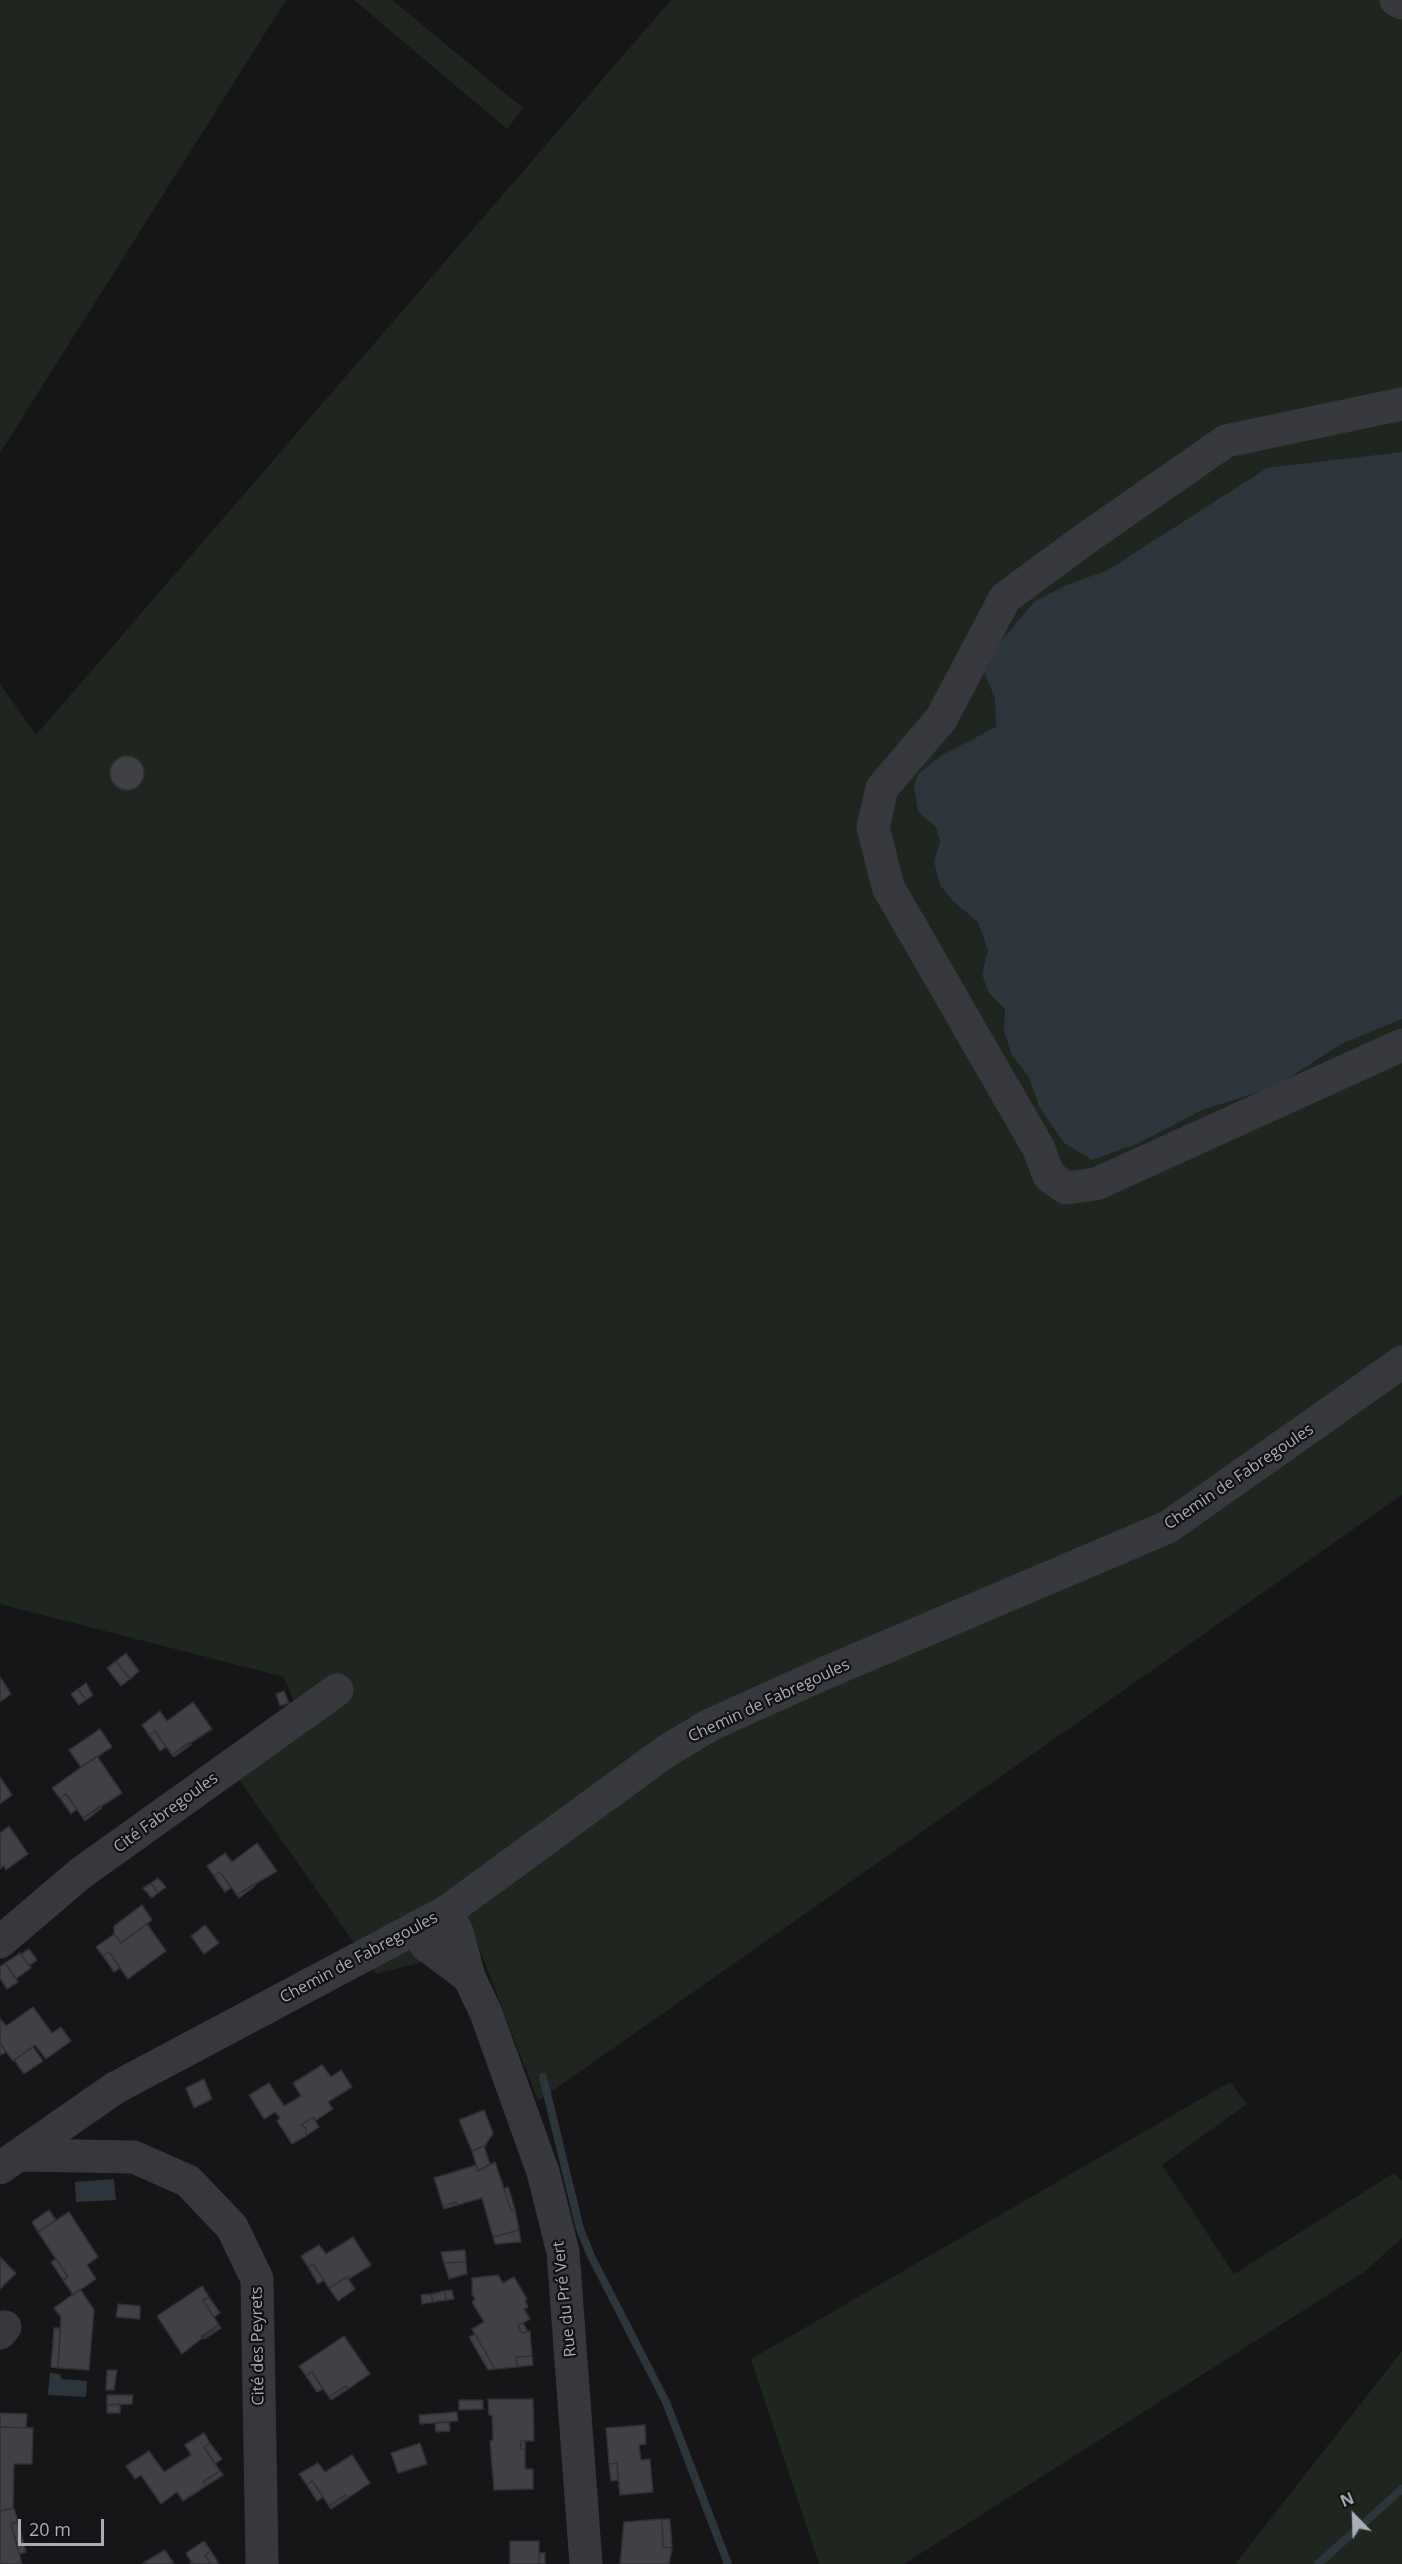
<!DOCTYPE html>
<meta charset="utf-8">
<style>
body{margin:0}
#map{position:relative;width:1402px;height:2564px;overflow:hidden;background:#161618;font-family:"Open Sans",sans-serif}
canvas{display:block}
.north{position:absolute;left:1324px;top:2486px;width:60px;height:60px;-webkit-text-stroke:4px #111113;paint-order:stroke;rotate:337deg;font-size:16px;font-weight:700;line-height:24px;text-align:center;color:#a8adb8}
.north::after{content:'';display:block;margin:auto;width:21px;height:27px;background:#a8adb8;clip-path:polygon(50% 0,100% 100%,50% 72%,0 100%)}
.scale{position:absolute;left:18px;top:2519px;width:86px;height:27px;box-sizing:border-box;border:3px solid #a8adb8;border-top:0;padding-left:8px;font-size:18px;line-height:21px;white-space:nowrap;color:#a8adb8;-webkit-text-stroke:4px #111113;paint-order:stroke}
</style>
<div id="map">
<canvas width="1402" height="2564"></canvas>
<div class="north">N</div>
<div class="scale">20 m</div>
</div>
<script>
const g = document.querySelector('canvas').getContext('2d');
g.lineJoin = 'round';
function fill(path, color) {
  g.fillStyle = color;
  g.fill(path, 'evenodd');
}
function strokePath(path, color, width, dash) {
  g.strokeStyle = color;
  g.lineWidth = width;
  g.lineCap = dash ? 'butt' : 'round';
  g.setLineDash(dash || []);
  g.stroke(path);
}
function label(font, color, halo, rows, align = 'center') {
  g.font = font + ' "Open Sans",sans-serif';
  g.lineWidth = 4.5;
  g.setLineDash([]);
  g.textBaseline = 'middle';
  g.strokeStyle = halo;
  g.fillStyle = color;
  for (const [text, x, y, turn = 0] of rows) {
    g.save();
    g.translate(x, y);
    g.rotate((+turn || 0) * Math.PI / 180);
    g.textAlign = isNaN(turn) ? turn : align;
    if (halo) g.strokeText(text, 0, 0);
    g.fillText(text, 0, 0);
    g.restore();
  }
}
const green = new Path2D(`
 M0,0H286L0,453Z
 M354,0H392L523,108L507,129Z
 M671,0H1402V1495L538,2101L479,1948L376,1974L223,1757L295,1705L284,1677L0,1604V684L36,735Z
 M1230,2082L1247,2104L1162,2165L1234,2274L1394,2173L1402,2181V2238L1364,2272L904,2564H819L751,2359Z
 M1402,2351V2564H1235Z`);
const water = new Path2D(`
 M1402,452V1019L1341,1044L1275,1087L1202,1110L1139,1143L1092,1160L1064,1143L1039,1106L1029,1078L1012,1055L1004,1031L1005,1009L989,993L982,974L988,950L978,922L953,901L940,885L934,861L940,842L936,827L918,812L914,787L918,774L942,755L996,727L995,698L982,668L994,649L1035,601L1069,584L1108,570L1267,468Z
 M114,2179L116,2200L76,2202L75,2182Z
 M50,2373L60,2374L61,2379L87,2381L86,2397L48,2395Z`);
const stream = new Path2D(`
 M543,2077L580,2229L591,2256L666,2402L728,2564
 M1318,2564L1402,2489`);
const building = new Path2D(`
 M110 773a17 17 0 1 1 34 0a17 17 0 1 1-34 0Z
 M126,1653L139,1671L130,1679L116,1661Z
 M116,1661L130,1679L121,1686L107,1668Z
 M0,1677L11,1694L0,1702Z
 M86,1683L93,1695L86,1700L78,1689Z
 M78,1689L86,1700L79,1705L71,1694Z
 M284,1691L289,1703L280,1706L276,1694Z
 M193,1702L212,1729L172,1755L155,1731L149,1735L142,1725L160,1711L167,1721Z
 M100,1729L112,1747L81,1767L69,1750Z
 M155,1731L166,1747L160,1751L149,1735Z
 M189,1742L191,1745L174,1757L172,1755Z
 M97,1756L122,1793L83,1818L66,1794L60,1798L52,1788Z
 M0,1777L12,1795L0,1804Z
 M66,1794L77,1809L71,1814L60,1798Z
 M100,1806L102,1808L85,1821L83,1818Z
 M9,1826L28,1854L6,1870L4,1866L0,1869V1833Z
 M257,1843L277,1871L237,1895L220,1872L214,1876L207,1866L225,1853L232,1862Z
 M220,1872L231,1888L225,1892L214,1876Z
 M158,1878L166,1887L158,1893L151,1883Z
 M151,1883L158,1893L152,1898L143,1888Z
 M253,1884L255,1886L239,1898L237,1895Z
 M142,1905L152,1920L121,1943L114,1934V1926Z
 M147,1924L166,1951L128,1979L109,1952L103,1956L96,1947L114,1934L121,1943Z
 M205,1925L219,1943L204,1954L191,1936Z
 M29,1949L37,1960L29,1966L21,1954Z
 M109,1952L120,1968L114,1972L103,1956Z
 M20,1953L31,1968L16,1979L5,1963Z
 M5,1963L18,1982L7,1989L0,1978V1967Z
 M33,2007L52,2033L61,2027L71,2041L46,2059L35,2045L13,2061L0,2043V2018L6,2026Z
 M0,2043L6,2052L0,2055Z
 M33,2047L43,2061L24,2074L14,2060Z
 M322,2065L331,2077L341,2070L352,2087L328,2102L333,2109L315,2121L313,2117L301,2125L306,2128V2136L292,2144L277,2121L280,2118L275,2112L264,2119L249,2095L269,2083L284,2106L301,2096L293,2083Z
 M204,2079L212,2099L194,2108L186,2088Z
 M484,2110L493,2133L485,2146L472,2151L459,2120Z
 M313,2117L319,2127L306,2136V2128L301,2125Z
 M484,2146L490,2164L478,2171L472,2151Z
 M495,2162L511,2210L515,2209L519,2230L493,2237L482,2198L457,2205L456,2202L443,2206L434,2178L476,2165L478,2171Z
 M508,2187L515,2209L511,2210L504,2189Z
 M456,2202L457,2205L444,2209L443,2206Z
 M49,2210L56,2220L38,2232L32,2222Z
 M69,2212L98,2257L87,2265L96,2279L73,2295L63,2280L68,2277L38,2232Z
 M519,2230L521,2242L495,2244L493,2237Z
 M353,2237L371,2265L349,2279L347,2277L329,2288L313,2264L308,2267L301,2256L319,2245L326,2254Z
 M465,2250L466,2262L444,2263L441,2252Z
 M0,2257L16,2273L0,2289Z
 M56,2259L68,2277L63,2280L51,2262Z
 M466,2262L467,2274L449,2279L444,2263Z
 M313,2264L324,2280L318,2284L308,2267Z
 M498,2275L503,2283L514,2277L527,2299L525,2300L528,2307L524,2309L530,2319L518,2326L522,2333L530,2331L532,2356L516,2357L517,2367L495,2369L472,2329L484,2322L472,2302L475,2299L472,2294V2278Z
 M347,2277L355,2289L338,2301L329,2288Z
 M202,2286L209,2297L203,2300L219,2325L182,2354L157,2316Z
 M80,2289L94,2310L89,2370L58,2368L61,2317L54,2308Z
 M452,2290L454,2299L446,2300L445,2291Z
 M445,2291L446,2300L433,2302L431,2294Z
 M431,2294L433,2302L422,2304L421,2295Z
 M209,2297L220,2313L214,2317L203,2300Z
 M118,2304L140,2306V2319L116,2317Z
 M523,2323L528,2332L522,2333L518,2326Z
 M219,2325L221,2328L204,2339L202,2336Z
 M54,2328H60L58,2368L51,2367Z
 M475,2334L495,2369L488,2370L469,2337Z
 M344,2336L370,2374L348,2389L346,2386L329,2397L312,2372L306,2376L299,2366Z
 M532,2356L533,2365L517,2367L516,2357Z
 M107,2370H117L114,2390H106Z
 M312,2372L323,2389L317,2392L306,2376Z
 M346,2386L348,2389L331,2400L329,2397Z
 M107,2395H133L132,2404L107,2405Z
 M488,2399H533L534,2441H521V2449H525V2469H533V2489L494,2490L490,2441L493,2440L492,2415H489Z
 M459,2400H483V2409L459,2410Z
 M120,2404V2413H107V2405Z
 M457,2412L458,2421L420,2424L419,2415Z
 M0,2413L27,2414L26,2428L0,2427Z
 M449,2422L450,2431L436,2432L435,2423Z
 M645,2425L646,2444L639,2445L641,2460L650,2459L653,2492L620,2495L617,2463L609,2464L606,2428Z
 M0,2427L33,2428L32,2464H14L13,2508L0,2511Z
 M204,2433L210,2443L204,2447L220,2471L203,2482L206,2486L183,2501L177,2492L161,2504L141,2475L135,2479L126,2466L149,2451L164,2472L191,2455L185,2445Z
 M521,2441H525V2449H521Z
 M210,2443L222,2459L215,2464L204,2447Z
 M420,2443L427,2464L398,2473L391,2453Z
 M352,2455L370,2483L348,2498L346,2495L329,2506L312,2481L307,2485L299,2474L318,2463L325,2472Z
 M617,2463L618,2480L611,2481L609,2464Z
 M220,2471L223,2475L206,2486L203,2482Z
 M312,2481L323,2497L317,2501L307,2485Z
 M346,2495L348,2498L331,2509L329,2506Z
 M14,2508L18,2522L11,2524L22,2564H0V2511Z
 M662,2519L663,2547L672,2548L669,2564H620L624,2522Z
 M662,2519H670L672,2548L663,2547Z
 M18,2522L26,2552L19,2554L11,2524Z
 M204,2541L211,2551L205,2555L211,2564H190L192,2563L186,2553Z
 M510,2541H539V2564H510Z
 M165,2550L174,2564H144L143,2563Z
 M211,2551L219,2564H211L205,2555Z
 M539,2553H545V2564H539Z`);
const minor = new Path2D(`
 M1396,0L1402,3
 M1402,404L1226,441L1085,539L1005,598L941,719L882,788L873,827L888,887L1039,1149L1049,1176L1066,1188L1096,1184L1402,1045
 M446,1912L457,1932L469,1977L486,2013L543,2172L563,2252L586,2564
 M417,1927L426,1945L469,1977
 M0,1942L81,1873L337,1690
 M19,2155L134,2157L188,2181L232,2227L257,2279L262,2564
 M0,2168L115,2088L446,1912L665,1752L710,1725L825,1673L1168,1527L1402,1362
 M0,2333L5,2327`);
const streetNames = [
 ["Chemin de Fabregoules",1239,1477,-34],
 ["Chemin de Fabregoules",769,1701,-25],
 ["Cité Fabregoules",166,1813,-36],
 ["Chemin de Fabregoules",359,1958,-28],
 ["Rue du Pré Vert",565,2299,-96],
 ["Cité des Peyrets",258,2346,-91]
];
fill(green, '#1e261f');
fill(water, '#2c353c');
strokePath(stream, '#2c353c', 8);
fill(building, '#404145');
strokePath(building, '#303034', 1.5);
strokePath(minor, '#37383d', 33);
label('16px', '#a8adb8', '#111113', streetNames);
</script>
